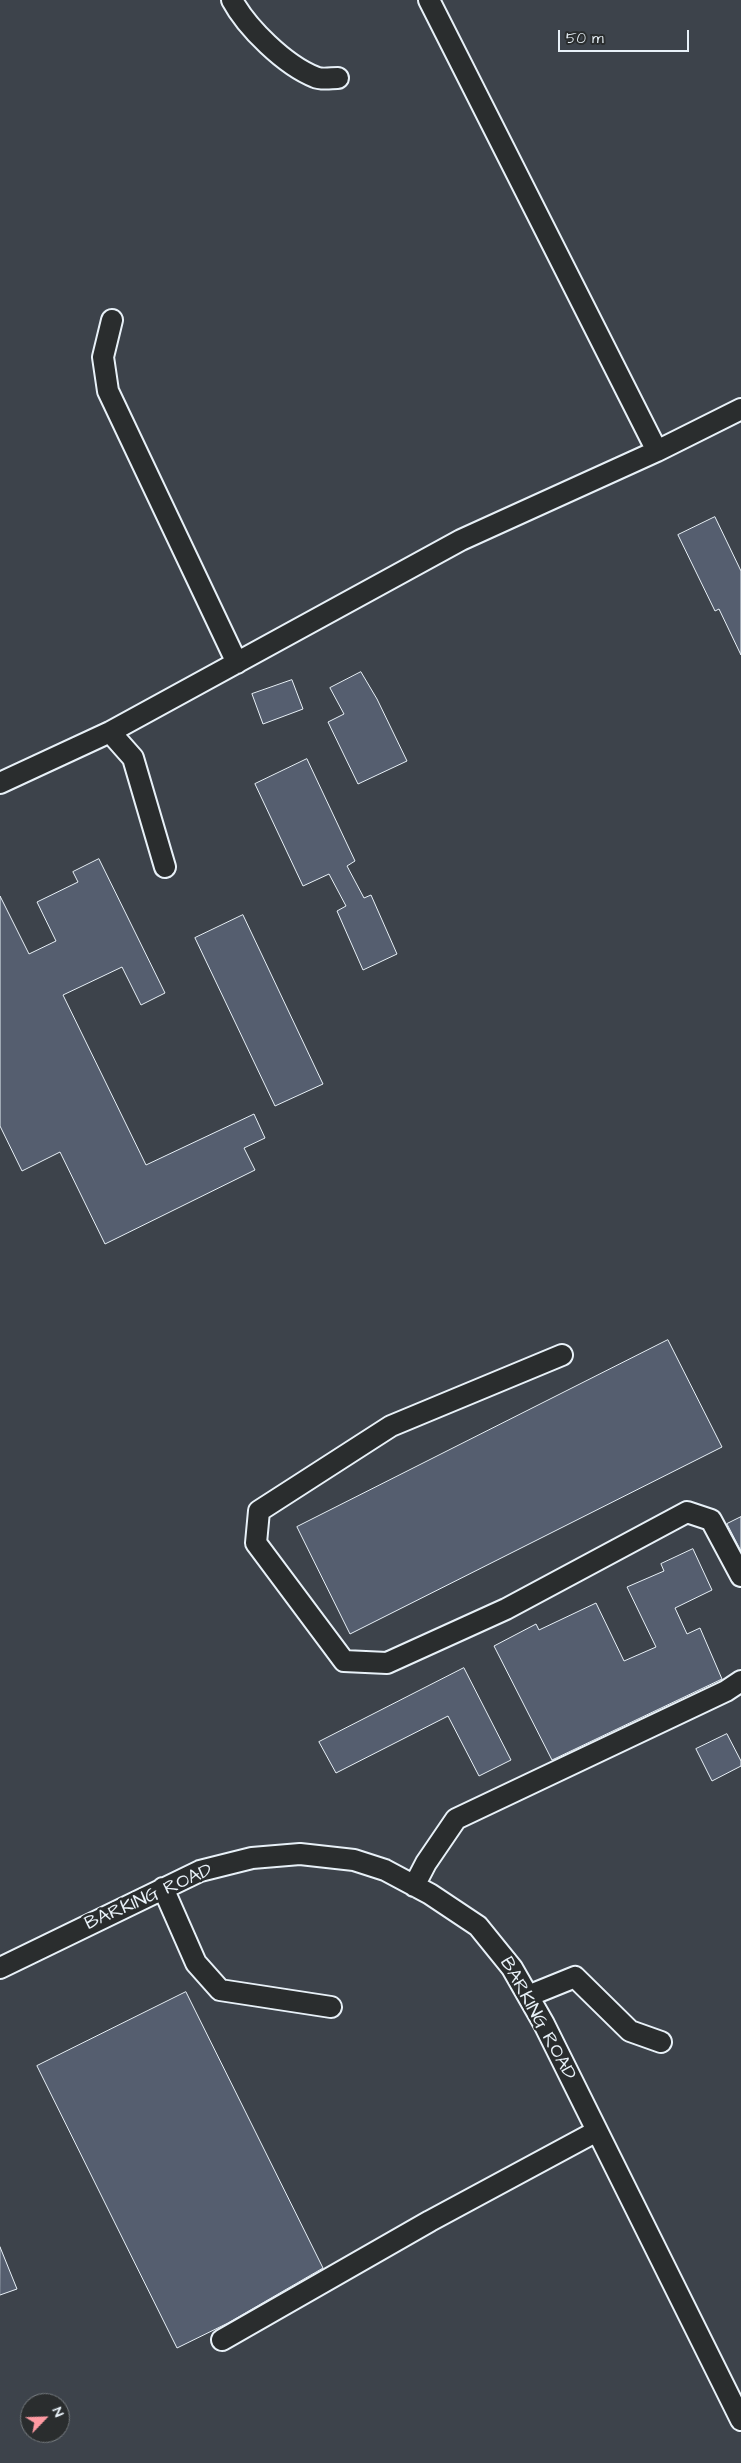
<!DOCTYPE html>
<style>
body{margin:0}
#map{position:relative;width:741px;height:2463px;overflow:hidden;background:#33373b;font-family:"Architects Daughter",sans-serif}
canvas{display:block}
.north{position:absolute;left:20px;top:2393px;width:50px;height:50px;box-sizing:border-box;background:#2a2d2e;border:1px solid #767b7f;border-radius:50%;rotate:66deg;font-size:14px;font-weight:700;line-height:20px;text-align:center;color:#e8f1f8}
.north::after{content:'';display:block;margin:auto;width:18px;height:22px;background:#ff9aa2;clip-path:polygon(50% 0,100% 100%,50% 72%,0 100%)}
.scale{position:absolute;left:558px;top:30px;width:131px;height:22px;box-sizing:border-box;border:2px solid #e8f1f8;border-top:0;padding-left:6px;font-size:15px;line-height:18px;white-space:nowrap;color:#e8f1f8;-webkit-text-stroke:4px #2a2d2e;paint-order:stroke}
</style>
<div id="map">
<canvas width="741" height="2463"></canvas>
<div class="north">N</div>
<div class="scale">50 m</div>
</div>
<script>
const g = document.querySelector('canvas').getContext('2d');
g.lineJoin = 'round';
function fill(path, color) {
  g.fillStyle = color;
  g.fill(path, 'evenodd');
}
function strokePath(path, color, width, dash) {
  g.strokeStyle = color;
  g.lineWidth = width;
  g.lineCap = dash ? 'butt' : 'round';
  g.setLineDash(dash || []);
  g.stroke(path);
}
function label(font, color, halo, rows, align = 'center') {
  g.font = font + ' "Architects Daughter",sans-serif';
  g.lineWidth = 5;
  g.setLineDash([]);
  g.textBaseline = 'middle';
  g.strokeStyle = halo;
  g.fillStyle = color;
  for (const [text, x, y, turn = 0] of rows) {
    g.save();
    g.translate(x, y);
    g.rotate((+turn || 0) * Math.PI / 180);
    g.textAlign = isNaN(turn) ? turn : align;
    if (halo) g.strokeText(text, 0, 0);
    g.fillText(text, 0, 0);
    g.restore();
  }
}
const built = new Path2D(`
 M0,0H741V2463H0ZM30,2403H60V2433H30Z`);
const building = new Path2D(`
 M715,517L741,571V655L719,609L715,611L678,535Z
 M361,672L377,699L407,761L358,784L328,722L344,714L330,688Z
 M292,680L303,709L263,724L252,694Z
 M307,759L355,861L347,866L364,898L371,895L397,954L363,970L337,911L346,906L329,874L303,886L255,784Z
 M99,859L165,993L141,1005L122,967L63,995L146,1165L254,1114L265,1138L244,1148L255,1170L105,1244L60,1152L22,1171L0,1126V896L29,954L56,941L37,902L78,882L73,872Z
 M243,915L323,1084L275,1106L195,938Z
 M668,1340L722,1447L350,1634L297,1527Z
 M741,1517V1551L727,1524Z
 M693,1549L712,1590L675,1608L687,1634L700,1628L722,1679L552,1760L494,1646L536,1624L539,1630L596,1603L624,1661L656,1647L627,1587L664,1571L661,1564Z
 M464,1668L511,1760L479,1776L448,1716L336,1773L319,1742Z
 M727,1734L741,1761V1766L712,1781L696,1749Z
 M186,1992L323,2268L228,2323L177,2348L37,2066Z
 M0,2247L17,2289L0,2295Z`);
const minor = new Path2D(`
 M232,0C247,28 285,65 315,77C321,80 331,78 338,78
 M429,0L657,451
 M112,320L103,357L108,391L237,663
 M110,732L133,758L165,867
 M0,783L110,732L461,540L657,451L741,409
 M562,1355L391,1426L259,1511L256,1543L344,1661L387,1663L506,1609L687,1512L711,1520L741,1576
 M414,1886L426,1863L456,1819L726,1691L741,1681
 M163,1888L196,1963L220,1990L331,2007
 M0,1968L200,1871L252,1858L300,1854L354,1860L385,1870L430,1894L478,1926L512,1968L544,2024L741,2420
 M528,1996L575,1977L630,2031L661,2042
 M222,2340L430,2221L597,2131`);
const streetNames = [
 ["BARKING ROAD",149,1898,-24],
 ["BARKING ROAD",537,2019,61]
];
fill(built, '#3d434b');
fill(building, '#555e6f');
strokePath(building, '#e8f1f8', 1);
strokePath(minor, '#e8f1f8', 24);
strokePath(minor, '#2a2d2e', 20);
label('19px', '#e8f1f8', '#2a2d2e', streetNames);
</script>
